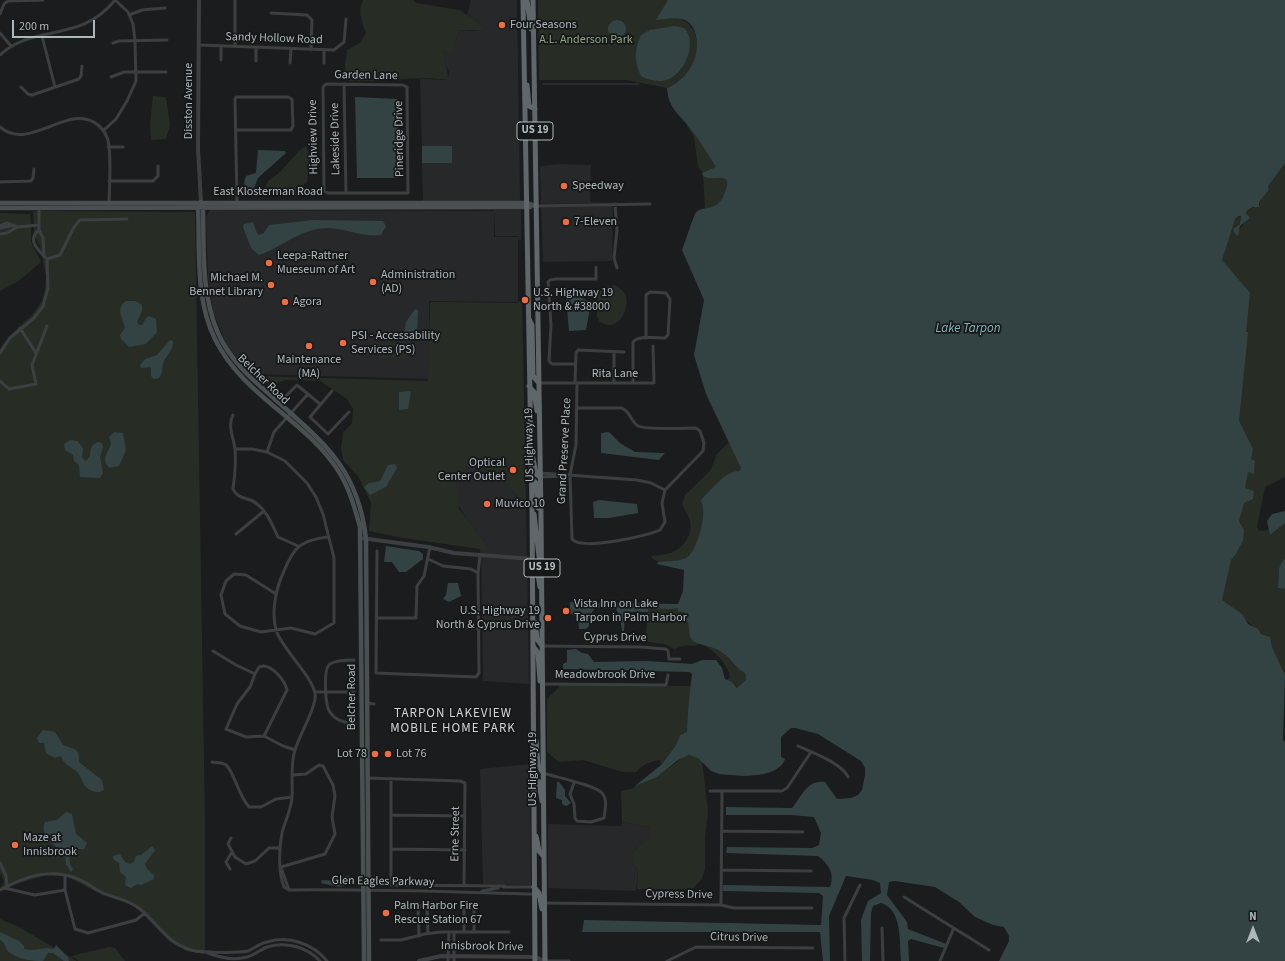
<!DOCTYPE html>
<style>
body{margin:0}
#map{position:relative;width:1285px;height:961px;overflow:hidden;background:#1b1c1d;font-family:"Source Sans 3",sans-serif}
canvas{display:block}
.north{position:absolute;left:1233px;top:909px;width:40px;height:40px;-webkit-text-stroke:3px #161718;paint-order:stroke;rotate:0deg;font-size:11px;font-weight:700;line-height:16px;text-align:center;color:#aeb8bc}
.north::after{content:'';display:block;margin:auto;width:14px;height:18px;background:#aeb8bc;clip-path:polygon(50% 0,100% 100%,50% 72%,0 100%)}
.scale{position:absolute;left:12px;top:20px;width:83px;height:18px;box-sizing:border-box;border:2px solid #aeb8bc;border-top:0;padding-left:5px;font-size:12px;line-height:14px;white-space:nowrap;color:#aeb8bc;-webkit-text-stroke:3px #161718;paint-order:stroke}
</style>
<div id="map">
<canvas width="1285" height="961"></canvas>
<div class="north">N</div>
<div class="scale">200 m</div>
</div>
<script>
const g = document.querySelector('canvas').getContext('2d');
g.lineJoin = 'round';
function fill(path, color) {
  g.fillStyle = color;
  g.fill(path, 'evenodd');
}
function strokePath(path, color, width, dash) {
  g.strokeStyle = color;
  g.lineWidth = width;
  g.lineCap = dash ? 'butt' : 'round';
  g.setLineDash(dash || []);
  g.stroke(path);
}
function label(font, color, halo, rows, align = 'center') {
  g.font = font + ' "Source Sans 3",sans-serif';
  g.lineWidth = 3.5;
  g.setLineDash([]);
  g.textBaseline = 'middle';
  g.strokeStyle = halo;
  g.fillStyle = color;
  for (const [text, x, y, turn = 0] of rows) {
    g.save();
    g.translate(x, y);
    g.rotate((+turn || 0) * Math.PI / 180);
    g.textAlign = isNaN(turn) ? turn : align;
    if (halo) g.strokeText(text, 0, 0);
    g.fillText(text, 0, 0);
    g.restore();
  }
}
const built = new Path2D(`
 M471,0H517L520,201H423L422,163H452V146H422L420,79L448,80L449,72L443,58L444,49L453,50L459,30L470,31L480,30L483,26L467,15Z
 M560,164L591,165L590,202L613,203L541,204L540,166Z
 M613,206L612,261L543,262L541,207Z
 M210,210L494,211V237H518V302L429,301V379L250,374L241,365L227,346L213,312L208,278L206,217Z
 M494,210H521V240H519L518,236H495Z
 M473,465L483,468L501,479L526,505L527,557L480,554V549H487L484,541L477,534L473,525L467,520L457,503L456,481L467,468Z
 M481,557L527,560L529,684L483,681Z
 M530,764L531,885L483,884L480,769Z
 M622,822L651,827V837L636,848L632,863L638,870L636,891L548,888V824L621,826Z`);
const green = new Path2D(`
 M363,0H413L416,3L460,10L483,26L481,30H459L453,50L449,52L444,50C442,61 449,69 448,80C416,75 383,83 350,81L344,74L347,50L360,43L366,33C362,21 357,12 363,0Z
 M538,0H668L667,3L674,18C694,19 702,42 695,60C690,72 678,83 667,88L626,80H539Z
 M153,96L166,97L170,125L166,139L151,140L150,124Z
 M686,117L728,178L730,192C722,200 717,208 705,209L703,174L698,166L694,137L687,126Z
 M306,146L310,158L307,182L303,185L302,196L262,195L268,181L279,173L300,150Z
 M1285,157V477L1265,487L1257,527L1259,531L1269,530L1270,535L1285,523V559L1279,568L1278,588L1285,589V675L1272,647L1270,638L1261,634C1260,631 1224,602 1217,597L1241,524L1238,519L1244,503L1247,500L1245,488L1243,487L1245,471L1254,473L1255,463L1246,457L1235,424L1248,332H1245L1228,269L1223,264L1215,249L1231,222L1238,216L1242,217L1240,224L1233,229L1235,234C1241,229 1243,223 1250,218L1246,213L1247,210L1260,205L1259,202L1269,190L1268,185Z
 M33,211L195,212L205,821V954L187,951L170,942L139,910L130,904L102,895L68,877L47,875L16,884L3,891L1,887L4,882L1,873L0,878V349L8,337L32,315L42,301L45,290L46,276L40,247L34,234Z
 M0,213L30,214C32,224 31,232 31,241C32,246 39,256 41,262L20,280L0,291Z
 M615,285C618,287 623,290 625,294C630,304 623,324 610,325C607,325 603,323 600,322L597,317L598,293L604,287Z
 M520,301H522L526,505L501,479L483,468L473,465L467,468L456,481L459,509L467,520L473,525L477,534L484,541L487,549H480L403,538L369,531L371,503L358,476L343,460L341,448L343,433L352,423L353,409L347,399L320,381L286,380L275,384H264L256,376L428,381L430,302L518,303ZM388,466C389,477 391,485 379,491L369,483L380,481Z
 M380,343L406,345V359L379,358Z
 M730,441L737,454L741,468L708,513L694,561L661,563L653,559L651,556C657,555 664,555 670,553C683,549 693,535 690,521C689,516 684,509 682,504L685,495L710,471L717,454Z
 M685,606L732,663L745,673L746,680L738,688L733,682L726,681L730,677C729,664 711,648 699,642L696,646L687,645L674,649L665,644L648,642L646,633L648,609C661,608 672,609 685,606Z
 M561,685L695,686L687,732L680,735L676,745L661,764L660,760C651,761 642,765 636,772H623L583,760L559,762L547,752V699Z
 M694,755L702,761L708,811L705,838V869L702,879L692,889H637L638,870L632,863C633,847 639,846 651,837V827L622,822L621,791L634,788L635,786L657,777L685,756Z
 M0,919L19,927L77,961H0Z
 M109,947L115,948L125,961H79L71,956Z`);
const water = new Path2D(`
 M668,0H1285V163L1268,186L1269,190L1259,202V207H1253L1247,210L1246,213L1250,218L1240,226L1238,236L1235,234L1233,229L1240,224L1241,216H1238L1235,219L1222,260L1250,293L1246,332H1248L1239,421L1253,449L1251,459L1255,461L1254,474L1248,472L1245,488L1254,491L1253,499L1244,503L1239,521L1244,530L1243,540L1236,554L1231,560L1222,600L1242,614L1248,624L1258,629L1261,634L1270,637L1272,647L1285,675L1283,740L1285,742V961H999L1009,941V936L1004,927L993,925L975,917L959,902L935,887L895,881L889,882L887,895L907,922L908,929L946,944L944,948L911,939L908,941L909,961H901C899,942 903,910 881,903L873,906L871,913L870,961H862L861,920L868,901L881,893L880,883L873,880L846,876L829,916L830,961H823L820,932H582L584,920L821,925L823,896L819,893L723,891V885L830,887C835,874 829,864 818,856L726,853L727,847L812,848L819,845L821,833L814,817L791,815H726V807L792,808C802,796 807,779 825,782L837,799L851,798L858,795L862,790L865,775V768L861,761L818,734L795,728H791L781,737V757L785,759C778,780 737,776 719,774L711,771L698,758L689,755L678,760L657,777L635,786L661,765L676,745L680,735L687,732C688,712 689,694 692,674L690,672L563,669V664L567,662V650L576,649L582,653L588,654L594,662L647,661L692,664L702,660H716L722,668L725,679L732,682L737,688L746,680L745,673C734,667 729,656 719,650C711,646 698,645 693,641C688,637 690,628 688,623C686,619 685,617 684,612L678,611V608C669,610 658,608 648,609V612H625L624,631H622L620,617L616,609L595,608L589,617V626L586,629H579L578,618L570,613V602L678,604L683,591L684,570L657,564L658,562C666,561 678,562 686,558C696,553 705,520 703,509C703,506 702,503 701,500C712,489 725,471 739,471L741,468L706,394L694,355L704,300L682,250C686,239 690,226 695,214C700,204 716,214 724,195C726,189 728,185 727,180C720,175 711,181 703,176L702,173L716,167C708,154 699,140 690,128C679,114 668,108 667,88C677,84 688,74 693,63C700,50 699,22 681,19C673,17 664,19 656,20Z
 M608 29a9 9 0 1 1 18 0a9 9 0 1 1-18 0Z
 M674,26L684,28C698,42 685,72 669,79C661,83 648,80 641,76C634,62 634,50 641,35L650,30Z
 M355,97L397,99L399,178H357Z
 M422,146H452V163H422Z
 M258,150L285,151L286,153L258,178L252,193L248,194C244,188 243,183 246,176L256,173Z
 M313,220L383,221L386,226L381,235C360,237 348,229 330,228C302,227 283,247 259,255L251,248L243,227L244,224L253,222L257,233L259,235L264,233L269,225Z
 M566,297H580L591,303L586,330L569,331Z
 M126,301H135L142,305V311L137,322L139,325H142L146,318L149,316L156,319L157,332L146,344L129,347L121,339L120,335L125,328C123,318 115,308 126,301Z
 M415,309L418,310L417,335L413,337L406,336L404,333L406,322Z
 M170,340L173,341C173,350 169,353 165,359C161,365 164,372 159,378L154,379L151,376V367L141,368L140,365L145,359L157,355Z
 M411,391L408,409L399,410V392Z
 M114,432L123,433L126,450L119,466L110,468C100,460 108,453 111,444L109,437Z
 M609,432L620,443L635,452L665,453L659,460L601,453V433Z
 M70,440L78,441L83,449L82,458L86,461L90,456C90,449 91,445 98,442L102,443L103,447L100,457L103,473L100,478L80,477L79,465L74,461L73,455L65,450L64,444Z
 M395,464L397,468L386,487L370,495L364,487L369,483L380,481L388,465Z
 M599,500L637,504L638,513L609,518H594L593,502Z
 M1285,511V523L1270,535L1267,521L1272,514Z
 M386,546L419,551L423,554V559L406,572H399L392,562H384Z
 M1284,559H1285V589L1278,588L1279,568Z
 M448,583H458L461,596L449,602L443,599L446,595Z
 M43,730L55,732L63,745C74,749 80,748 79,762L102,780L104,790L100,792C95,792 90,791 86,787C82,782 81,775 76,771C70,766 63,764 61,756L55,758L46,753L44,743H39L37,738Z
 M557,782H559L565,790V796L571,803L566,806L562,804V800L556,798Z
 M66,812L72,814L76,834L87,843L84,849H77L69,855L70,864L73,869L71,872L66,864L65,852C55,847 39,837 45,822L57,820Z
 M152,846L155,850L145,864L147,869L154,875V879L141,885L137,884L131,888L125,885L126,877L120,872L119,863L114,860L113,856L120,854L125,862L130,864L134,862L136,856L141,855Z
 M345,876H349L355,880L353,883L339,887L321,883L322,880L336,881Z
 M0,932L19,941L24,946V949C35,952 43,946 54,949L56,945L68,957L69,961H64L53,953H48L43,961C32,961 20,960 10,953C5,950 6,943 0,940Z`);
const stream = new Path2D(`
 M543,84H639`);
const minor = new Path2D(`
 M235,0V46
 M271,13L307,15L312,20L311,50
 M0,14L4,4L8,1L43,0
 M129,15L142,10L165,8
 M0,33L11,46
 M42,36L55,87
 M113,43L119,41L167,40
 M199,45L334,50L344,42L346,19
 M0,55C34,23 80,44 115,0L128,12L133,24L135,41L136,81L127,101L116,119L104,130
 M221,60V46
 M256,61V47
 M290,63L291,49
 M324,63V50
 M111,77L124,72H166
 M326,84L403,85L407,87L408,193H328L324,191L323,87Z
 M344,84L346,193
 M21,87L28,94L32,95L79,79L81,76L82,66
 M0,127C30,153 69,101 98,125C103,129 106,134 108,140C112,158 109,189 109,208
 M236,130H291L293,126L292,99L288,97H236L235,99L237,202
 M108,147H123
 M109,181H153L158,176V166
 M0,182L31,181L33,178L34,169
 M615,204L617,230L614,258L617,268
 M536,206L650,204
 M39,207V230L43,238L44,256
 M0,226L7,223L17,227
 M0,228L14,225
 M0,234L7,233L17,227L39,225
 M47,259L60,255L74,227L80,220L127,219
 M20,328L36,353
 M614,352V383
 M0,353L10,338L34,318L43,306L48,288L47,259C39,251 26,240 39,230
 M575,364H552L549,361L551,325L548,282L550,280L555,279H596V267
 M0,381L9,389L36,384L32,365L47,326
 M539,383H654L653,346
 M575,383L576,353L578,350L624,352
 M633,383V342C640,335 656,338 665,338L668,335L670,299L666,293L650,292L646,295V338
 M332,391L310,417L328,434L349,412
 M284,398L297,385L320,404
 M577,408H621C631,411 630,421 638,426C647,430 684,428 696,428L700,431L704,443L703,451L665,490L662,503L665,522L660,530C647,536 581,551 572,539L570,475L576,445L577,383
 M233,415C227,426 234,438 235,450C236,463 235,476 233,489C238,500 248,497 256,503C268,512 272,525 278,537L298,546
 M235,449H252L267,452L285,461L307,483L316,497L323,514L334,558V623L315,634L291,628L261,632L240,626L225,614L221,595L226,581L234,574L246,575L276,594
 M267,452L274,432L308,394
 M540,473L637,480L651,483L665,490
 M540,477L566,476
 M236,534L264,511
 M328,537C302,540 294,546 284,571C276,588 271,611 276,630C282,650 319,682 315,699C313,713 300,734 295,750C290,766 293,781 292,798C291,810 285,821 282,833C279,848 278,872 284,887L289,890C371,889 452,892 534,894
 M377,551L376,673L476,677L479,673L478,573L480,555
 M428,559L443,566L471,569L478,573
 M376,618H416L417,586L424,576L430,547
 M445,627L478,628
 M542,646L641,647L666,649L668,651L669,659H680
 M213,651L236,665L255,674
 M354,660C346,660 336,660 330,664C323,668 325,706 330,712C335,720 345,723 354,723
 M543,684L666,685L668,675
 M316,692H354
 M367,703L374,704
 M264,736L287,690C285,681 274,667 264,666L259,667L255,674L250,687L237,704L226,729L246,737L264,736L283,746L295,750
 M798,746C811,752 842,763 848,777
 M212,762C217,763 224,762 227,766C234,773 239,796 249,807H261L276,799L292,797
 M543,773C555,777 595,785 602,793C608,800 605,809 604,818L591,822L577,821L575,818L574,804L570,794L574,783
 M368,778L460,781L465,783L464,885
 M391,779V885L505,886
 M710,791H782L787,788L811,752
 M391,815L465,816
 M722,831L803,832
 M231,838L228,844L235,857L246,864L255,861L269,848H280
 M391,849L465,850
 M0,863L6,876L7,886
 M281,867L325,854L335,834L332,817L335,796L333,785L323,766L319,765L306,774L292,775
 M230,869L226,862L232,852
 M282,870L289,890
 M722,870L811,871
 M65,875V890
 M503,887H534
 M4,888L35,895L65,890L75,929L88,933L136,920L145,913
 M0,890C24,877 51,867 78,879C86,882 93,888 101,892C114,898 129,900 140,909C158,924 167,943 191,950C200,953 240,953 248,951C255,948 260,943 267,942C289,935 313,944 327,961
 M482,891L498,888
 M904,897L989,950
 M544,903L721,905L734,908H812
 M721,905L722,792
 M882,928L883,961
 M464,932V909L469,905L474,910V932
 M419,936L418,908L422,905L427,909L428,934
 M381,940H401L425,934L441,932H509
 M208,953C221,958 234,961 247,957C254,955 260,950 267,947C286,941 307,947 320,961
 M448,961L449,932
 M454,961V932
 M545,961H569
 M667,961L696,947L813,948
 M845,961L844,918L860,885
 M940,961L953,930`);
const tertiary = new Path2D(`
 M199,0L198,149L201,202
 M361,538L428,547L454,553L532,559
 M419,961L441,956L535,957L545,961`);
const secondary = new Path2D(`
 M201,202L203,208C204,249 201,294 218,333C229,358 248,376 268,393C319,439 358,465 366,539L369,961
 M201,202L198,208C200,251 195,299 215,339C241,393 301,418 335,466C348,484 354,505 360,527L364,961
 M0,203H526L536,206
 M0,208L530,207`);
const trunk = new Path2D(`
 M523,0L532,509L535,961
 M527,0L531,29
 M533,0L541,516L545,961
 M527,85L529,106L535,109
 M529,319L532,325L533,376L539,383
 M529,386L534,392L537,411
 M532,454L536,474L540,477
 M531,478L536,483L538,508
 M534,514L540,565
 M534,562L537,568L540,587
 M535,622L537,639L542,646
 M533,646L538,653L540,681
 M536,741L538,765L543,773
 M534,777L539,782L542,801
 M536,836L539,851L544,857
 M534,887L539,893L542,909`);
const markers = [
 [502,25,4,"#ef6d41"],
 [564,186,4,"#ef6d41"],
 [566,222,4,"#ef6d41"],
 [269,263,4,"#ef6d41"],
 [373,282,4,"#ef6d41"],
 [271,285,4,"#ef6d41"],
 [525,300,4,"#ef6d41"],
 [285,302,4,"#ef6d41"],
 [343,343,4,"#ef6d41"],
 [309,346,4,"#ef6d41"],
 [513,470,4,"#ef6d41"],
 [487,504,4,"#ef6d41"],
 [566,611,4,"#ef6d41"],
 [548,618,4,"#ef6d41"],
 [375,754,4,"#ef6d41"],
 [388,754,4,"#ef6d41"],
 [15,845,4,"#ef6d41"],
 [386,913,4,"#ef6d41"]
];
const shields = [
 [535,131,36],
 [542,568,36]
];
const shieldNames = [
 ["US 19",535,131],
 ["US 19",542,568]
];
const poiNames = [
 ["Four Seasons",510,25],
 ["Speedway",572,186],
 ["7-Eleven",574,222],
 ["Leepa-Rattner",277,256],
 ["Mueseum of Art",277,270],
 ["Administration",381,275],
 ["(AD)",381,289],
 ["Michael M.",263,278,"right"],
 ["Bennet Library",263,292,"right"],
 ["U.S. Highway 19",533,293],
 ["North & #38000",533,307],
 ["Agora",293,302],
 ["PSI - Accessability",351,336],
 ["Services (PS)",351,350],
 ["Maintenance",309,360,"center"],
 ["(MA)",309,374,"center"],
 ["Optical",505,463,"right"],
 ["Center Outlet",505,477,"right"],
 ["Muvico 10",495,504],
 ["Vista Inn on Lake",574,604],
 ["Tarpon in Palm Harbor",574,618],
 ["U.S. Highway 19",540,611,"right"],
 ["North & Cyprus Drive",540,625,"right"],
 ["Lot 78",367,754,"right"],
 ["Lot 76",396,754],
 ["Maze at",23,838],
 ["Innisbrook",23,852],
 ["Palm Harbor Fire",394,906],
 ["Rescue Station 67",394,920]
];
const streetNames = [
 ["Sandy Hollow Road",274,39,2],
 ["Garden Lane",366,76,1],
 ["Disston Avenue",189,101,-90],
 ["Highview Drive",314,137,-91],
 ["Lakeside Drive",336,139,-91],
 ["Pineridge Drive",400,139,-91],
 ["East Klosterman Road",268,192],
 ["Rita Lane",615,374],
 ["Belcher Road",263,380,44],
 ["US Highway 19",530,445,-91],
 ["Grand Preserve Place",565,451,-87],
 ["Cyprus Drive",615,638,1],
 ["Meadowbrook Drive",605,675],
 ["Belcher Road",352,697,-90],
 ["US Highway 19",533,769,-90],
 ["Erne Street",456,834,-89],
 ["Glen Eagles Parkway",383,882,1],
 ["Cypress Drive",679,895,1],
 ["Citrus Drive",739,938,1],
 ["Innisbrook Drive",482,947,1]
];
const parkNames = [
 ["A.L. Anderson Park",586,40]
];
const waterNames = [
 ["Lake Tarpon",968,329]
];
const neighbourhoodNames = [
 ["TARPON LAKEVIEW",453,714],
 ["MOBILE HOME PARK",453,729]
];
fill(built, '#27282a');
fill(green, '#272d25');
fill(water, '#334343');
strokePath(stream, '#334343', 1);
strokePath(minor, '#3c3f42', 3);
strokePath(tertiary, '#3c3f42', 4);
strokePath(secondary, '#4a4f52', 4.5);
strokePath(trunk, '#60676a', 5);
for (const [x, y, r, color] of markers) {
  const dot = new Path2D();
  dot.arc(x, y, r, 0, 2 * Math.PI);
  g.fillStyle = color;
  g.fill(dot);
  strokePath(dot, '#161718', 1.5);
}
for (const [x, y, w] of shields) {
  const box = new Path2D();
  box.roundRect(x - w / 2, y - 9, w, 18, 3);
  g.fillStyle = '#161718';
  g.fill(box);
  strokePath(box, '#aeb8bc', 1);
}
label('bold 11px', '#aeb8bc', null, shieldNames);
label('12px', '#aeb8bc', '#161718', poiNames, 'left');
label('12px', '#aeb8bc', '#161718', streetNames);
label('12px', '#91a786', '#161718', parkNames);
label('italic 13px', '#86b3b6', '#161718', waterNames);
g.letterSpacing = '1px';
label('13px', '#cfd5d8', '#161718', neighbourhoodNames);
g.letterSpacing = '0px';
</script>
